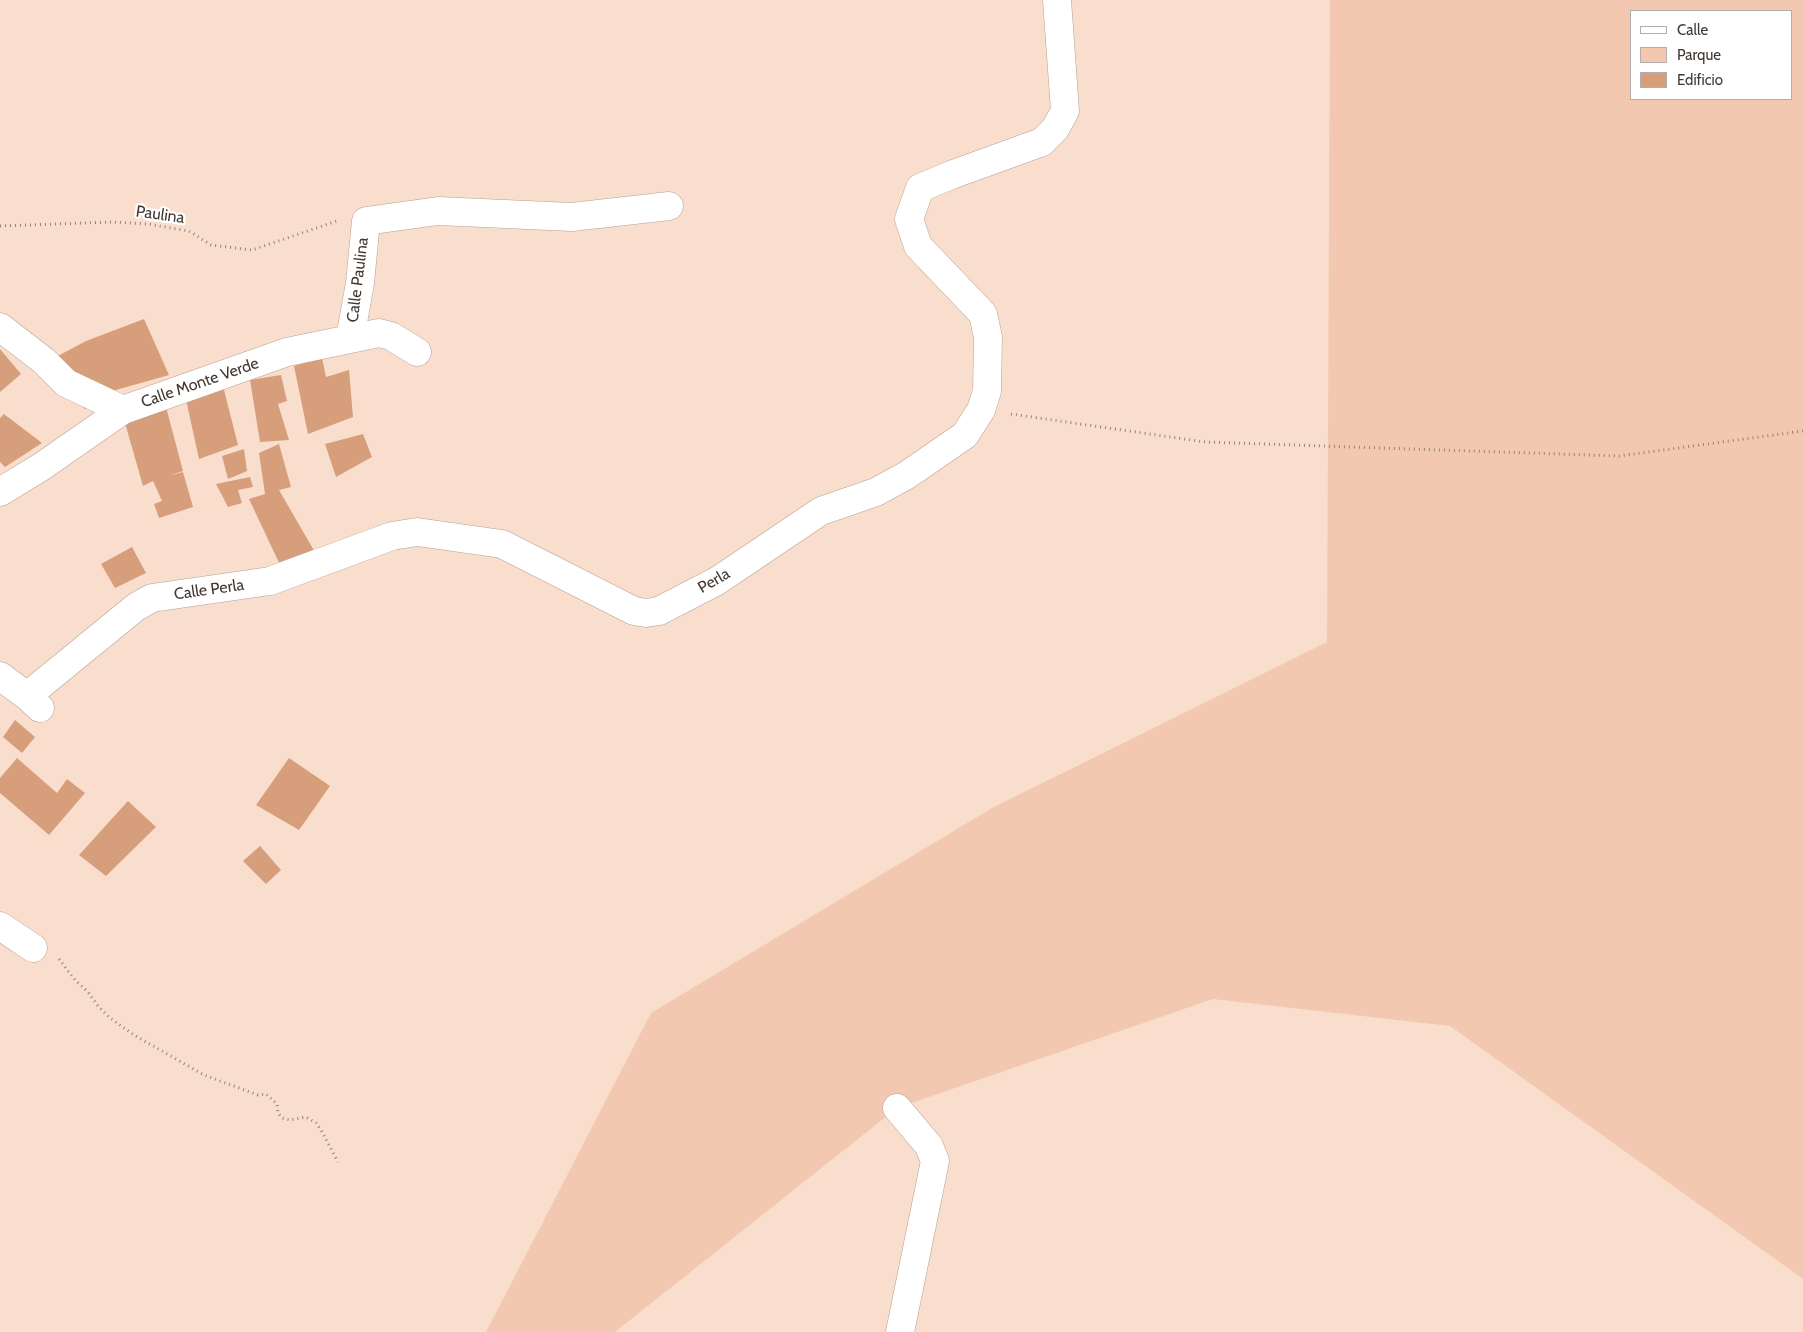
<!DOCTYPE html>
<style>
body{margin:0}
#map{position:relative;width:1803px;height:1332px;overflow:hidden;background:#f9dece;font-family:Cabin,sans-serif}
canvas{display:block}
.legend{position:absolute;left:1630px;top:10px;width:162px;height:90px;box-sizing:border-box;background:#fff;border:1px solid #b3afad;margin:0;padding:6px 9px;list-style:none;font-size:15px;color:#423832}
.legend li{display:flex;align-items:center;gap:10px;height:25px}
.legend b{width:25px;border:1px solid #b3afad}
</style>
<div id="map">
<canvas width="1803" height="1332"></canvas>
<ul class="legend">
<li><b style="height:6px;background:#fff"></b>Calle</li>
<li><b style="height:14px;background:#f2c9b0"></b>Parque</li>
<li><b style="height:14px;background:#d79e7b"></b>Edificio</li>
</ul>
</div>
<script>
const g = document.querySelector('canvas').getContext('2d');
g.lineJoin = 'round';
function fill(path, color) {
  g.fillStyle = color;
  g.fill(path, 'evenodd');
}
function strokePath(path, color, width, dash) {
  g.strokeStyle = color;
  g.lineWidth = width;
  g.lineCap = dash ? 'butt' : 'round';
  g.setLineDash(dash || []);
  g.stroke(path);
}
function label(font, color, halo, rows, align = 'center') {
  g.font = font + ' Cabin,sans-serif';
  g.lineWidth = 4.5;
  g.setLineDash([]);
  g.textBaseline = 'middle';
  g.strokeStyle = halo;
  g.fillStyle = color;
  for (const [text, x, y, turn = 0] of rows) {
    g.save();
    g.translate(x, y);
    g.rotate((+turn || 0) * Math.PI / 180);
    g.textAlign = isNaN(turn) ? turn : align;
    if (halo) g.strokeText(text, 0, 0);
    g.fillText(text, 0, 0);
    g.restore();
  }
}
const green = new Path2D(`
 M1330,0H1803V1279L1450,1026L1213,999L897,1108L615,1332H486L651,1013L992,808L1327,642ZM1632,11H1792V99H1632Z`);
const building = new Path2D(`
 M144,319L169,375L116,390L85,409L39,366L86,341Z
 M0,349L21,374L0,392Z
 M322,358L326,377L349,370L353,417L308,434L294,366Z
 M281,375L287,401L278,404L289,440L260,442L250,380Z
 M222,382L238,445L199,459L185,395Z
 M166,407L183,471L168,476L183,472L193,507L159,518L154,504L162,501L153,481L143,486L125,423Z
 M4,414L42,443L5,467L0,462V418Z
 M363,434L372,457L336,477L325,444Z
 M279,444L291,487L279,490L316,554L282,569L249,499L265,494L259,453Z
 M244,449L247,471L228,479L222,456Z
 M250,477L253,487L238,490L242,503L228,507L216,484Z
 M132,547L146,573L115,588L101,564Z
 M15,720L35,737L22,753L3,737Z
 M17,758L57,793L67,779L85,793L49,835L0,793V778Z
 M289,758L330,786L299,830L256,805Z
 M128,801L156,827L106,876L79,855Z
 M260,846L281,870L266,884L243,861Z`);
const path = new Path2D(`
 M0,226L112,222L148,224L189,231L211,245L252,250L337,221
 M1011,414L1205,442L1619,456L1803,431
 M59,959L75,980L88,992L98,1006L110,1018L134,1035L204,1075L258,1095L266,1094L277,1104L278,1113L282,1118L290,1120L306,1117L316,1123L321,1130L338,1162`);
const street = new Path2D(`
 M0,327L44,361L66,383L123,410
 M350,339L360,283L366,221L438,211L572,217L669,206
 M0,492L41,467L123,410L287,352L379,333L391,336L417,352
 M0,676L27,696L40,708
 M27,696L136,607L152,598L270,581L392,536L417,532L502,544L634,611L646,613L659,611L717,581L821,511L876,492L907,475L965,435L981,410L987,391L988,337L983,314L918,246L909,219L920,188L951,175L1042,142L1055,129L1065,111L1057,0
 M0,926L33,948
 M897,1108L929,1146L935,1161L900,1332`);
const streetNames = [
 ["Paulina",160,215,8],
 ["Calle Paulina",358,280,-83],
 ["Calle Monte Verde",200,383,-19],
 ["Perla",714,581,-30],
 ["Calle Perla",209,590,-8]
];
fill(green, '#f2c9b0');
fill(building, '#d79e7b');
strokePath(street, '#b89f90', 29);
strokePath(path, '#958379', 3, [1, 4]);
strokePath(street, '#fff', 28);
label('16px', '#423832', '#fff', streetNames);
</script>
